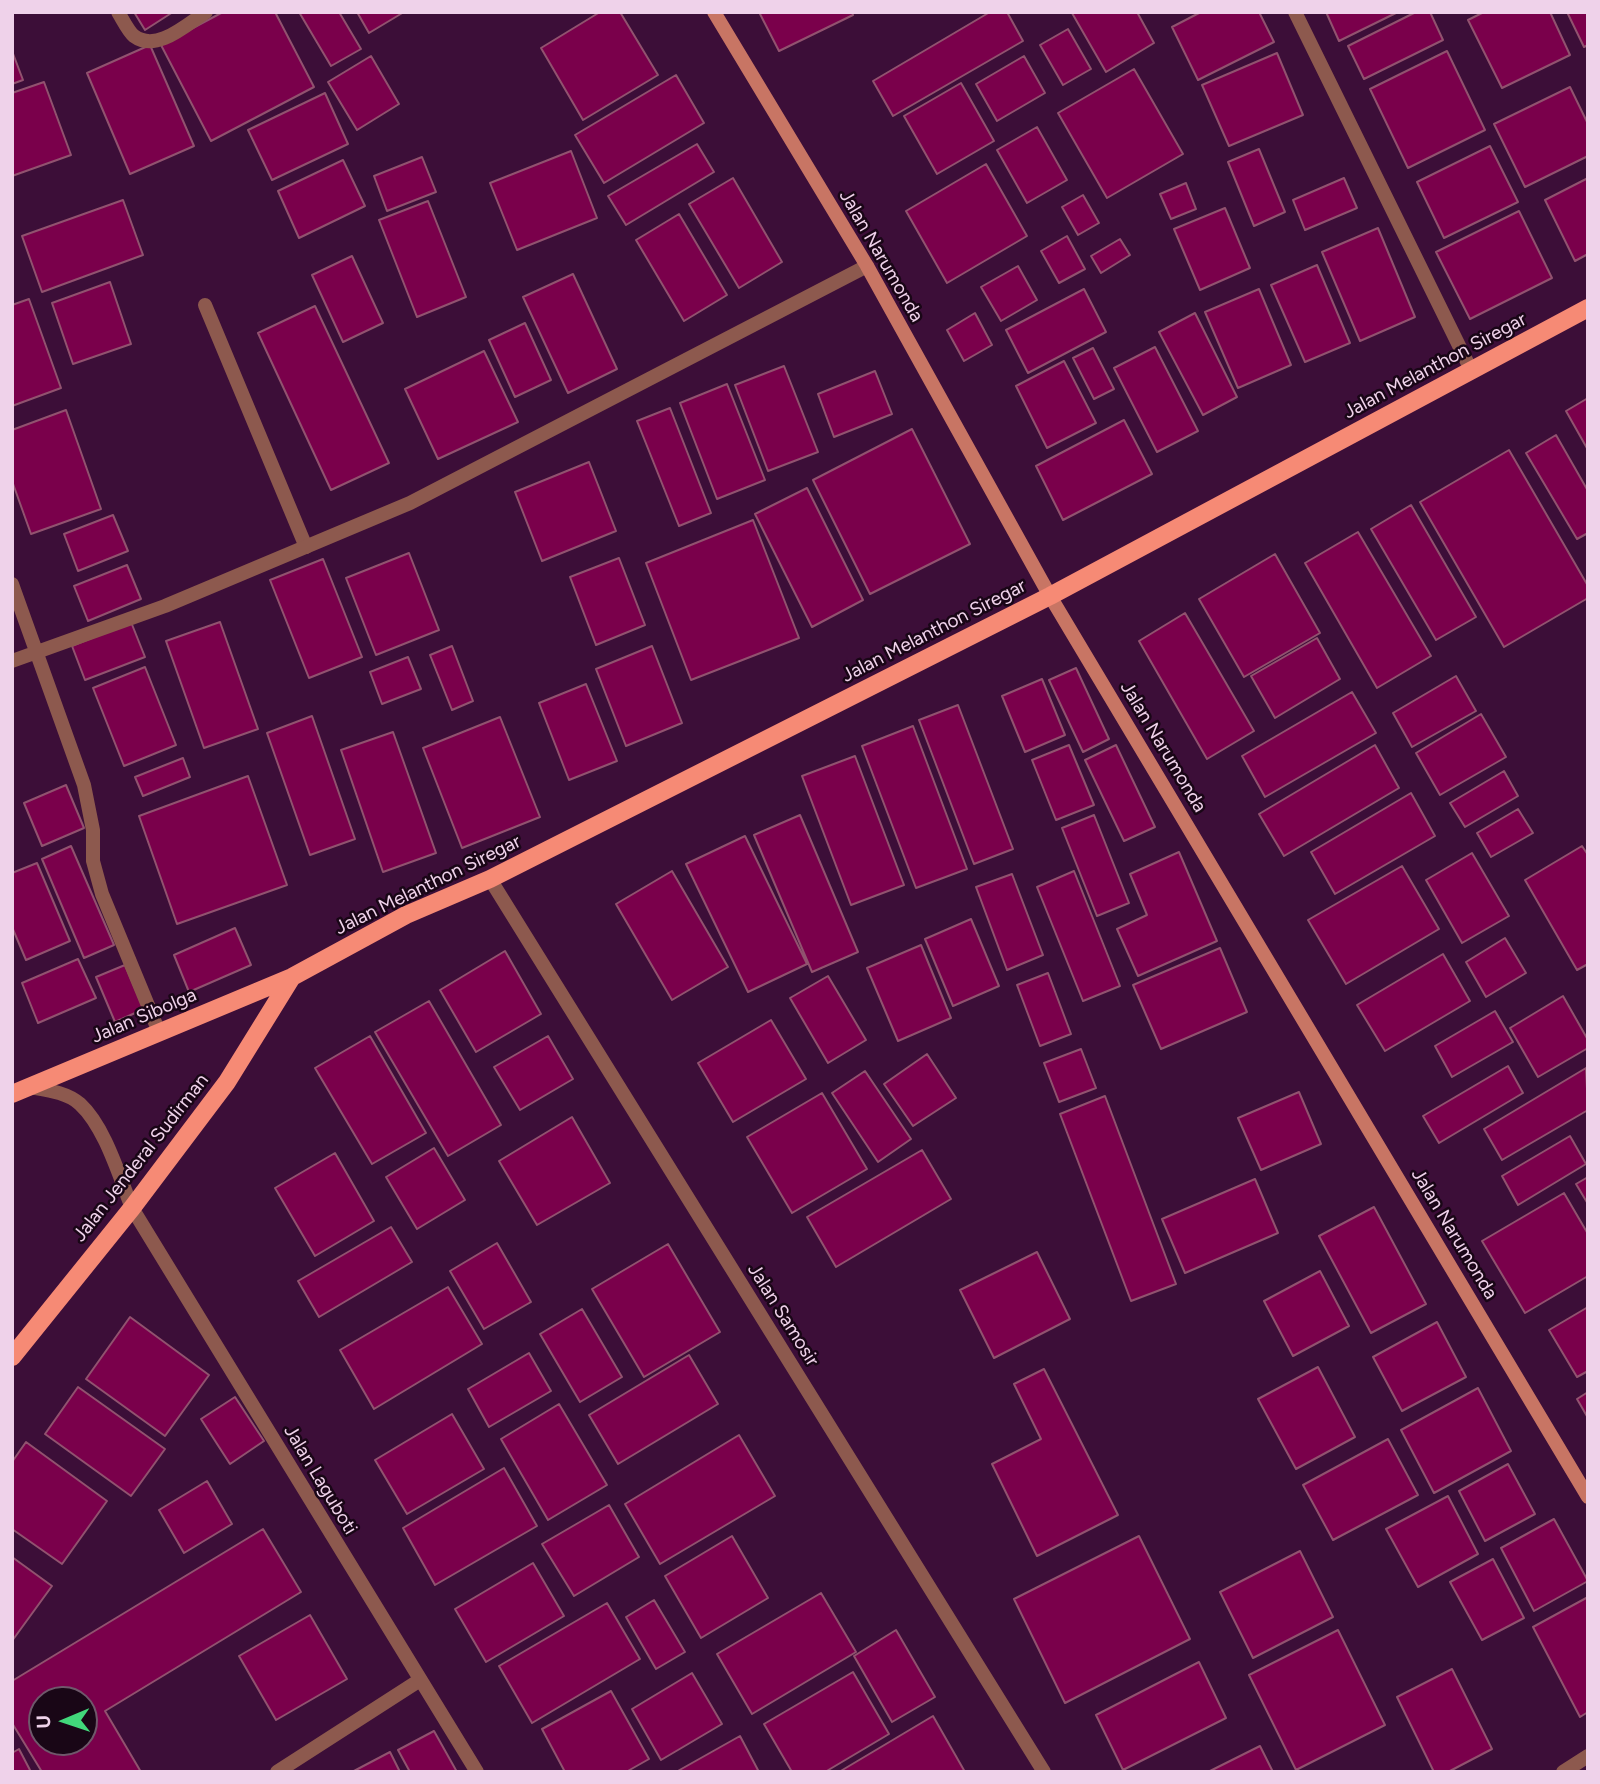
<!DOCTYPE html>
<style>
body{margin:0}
#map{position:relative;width:1600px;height:1784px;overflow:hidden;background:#3c0e38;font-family:Figtree,sans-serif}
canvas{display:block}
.frame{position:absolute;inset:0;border:14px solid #efd2ea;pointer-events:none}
.north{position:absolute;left:28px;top:1686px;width:70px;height:70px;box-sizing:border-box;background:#190616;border:2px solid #6f586b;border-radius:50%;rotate:268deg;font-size:19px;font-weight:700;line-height:28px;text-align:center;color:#efd2ea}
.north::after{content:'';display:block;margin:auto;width:24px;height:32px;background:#42d77b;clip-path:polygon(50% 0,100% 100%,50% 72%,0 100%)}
</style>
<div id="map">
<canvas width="1600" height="1784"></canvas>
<div class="frame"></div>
<div class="north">U</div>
</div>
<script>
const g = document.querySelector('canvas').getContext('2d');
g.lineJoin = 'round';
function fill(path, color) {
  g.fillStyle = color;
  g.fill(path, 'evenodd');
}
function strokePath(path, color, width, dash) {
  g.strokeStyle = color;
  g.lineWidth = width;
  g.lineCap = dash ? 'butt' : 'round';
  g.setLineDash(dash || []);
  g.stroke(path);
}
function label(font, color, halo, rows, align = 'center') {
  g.font = font + ' Figtree,sans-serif';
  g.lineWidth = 5;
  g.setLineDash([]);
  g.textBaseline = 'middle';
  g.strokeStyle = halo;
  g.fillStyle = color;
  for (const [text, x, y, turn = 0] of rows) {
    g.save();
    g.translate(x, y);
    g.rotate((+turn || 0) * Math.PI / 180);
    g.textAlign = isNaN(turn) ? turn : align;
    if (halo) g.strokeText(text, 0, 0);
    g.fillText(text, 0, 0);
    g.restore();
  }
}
const building = new Path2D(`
 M134,12H173L145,30Z
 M223,12H275L314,87L211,141L161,45Z
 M299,12H339L361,49L331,66Z
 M357,12H404L369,33Z
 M600,12H620L658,75L583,120L541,48Z
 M759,12H852L853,15L779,51Z
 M990,12H1007L1023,41L893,116L873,81Z
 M1074,12H1137L1154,43L1106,72L1072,13Z
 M1201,12H1259L1274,42L1198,80L1172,27Z
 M1326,12H1398L1339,41Z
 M1416,12H1430L1443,40L1364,79L1348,46Z
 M1484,12H1550L1570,55L1502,88L1468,20Z
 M1567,12H1588V45L1584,47Z
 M1068,29L1091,69L1063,85L1040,45Z
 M150,45L194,146L130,174L87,73Z
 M12,51L23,80L12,84Z
 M1447,51L1485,130L1408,168L1370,89Z
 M1277,53L1303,115L1229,146L1202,85Z
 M371,56L399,104L357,130L328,82Z
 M1024,56L1045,93L997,121L976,84Z
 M1134,69L1183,154L1107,198L1058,113Z
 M676,75L704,123L604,183L575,135Z
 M44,82L71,155L12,176V93Z
 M961,83L994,141L937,174L904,116Z
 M1570,87L1588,124V156L1525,187L1494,124Z
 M325,93L348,144L272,180L248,130Z
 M1037,127L1067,180L1027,203L997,150Z
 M697,144L714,172L626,225L608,196Z
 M1490,146L1518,202L1444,238L1417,182Z
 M1259,149L1285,212L1254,226L1228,162Z
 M571,151L597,218L517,250L490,183Z
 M422,157L436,192L387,211L374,176Z
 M343,160L365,206L299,238L278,191Z
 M986,164L1027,236L947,283L906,211Z
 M733,178L782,262L739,288L689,204Z
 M1344,178L1357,208L1305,230L1293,200Z
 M1588,178V254L1575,261L1545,200Z
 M1186,183L1196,209L1171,219L1160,194Z
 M1083,195L1099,223L1078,235L1062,207Z
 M123,200L143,255L42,292L22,236Z
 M428,201L466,297L417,317L379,220Z
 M1225,208L1250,268L1200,290L1174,229Z
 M1519,211L1552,278L1470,319L1436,252Z
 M679,214L727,295L684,321L636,240Z
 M1378,228L1415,317L1360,341L1322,252Z
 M1067,236L1085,269L1059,283L1041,251Z
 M1120,239L1130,255L1101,273L1091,256Z
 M352,256L383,323L343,342L312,275Z
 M1317,265L1350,343L1305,362L1271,285Z
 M1018,266L1037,300L1001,321L981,287Z
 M573,274L617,369L568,393L523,297Z
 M110,282L131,344L73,364L52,303Z
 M1084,289L1106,332L1028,373L1006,330Z
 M1259,289L1291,365L1238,388L1205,312Z
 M29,299L61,388L12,406V305Z
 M315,306L389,463L331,490L258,333Z
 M975,313L992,345L964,361L947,330Z
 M1195,313L1237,397L1203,415L1159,332Z
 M525,323L551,380L515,397L489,340Z
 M1155,347L1198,431L1157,452L1114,368Z
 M1093,348L1114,389L1094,399L1073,358Z
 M484,351L518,422L438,459L405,389Z
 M1064,361L1096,423L1047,448L1016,386Z
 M784,366L818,452L768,471L735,385Z
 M875,371L892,414L834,437L818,394Z
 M727,384L765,480L717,499L680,403Z
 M1588,398V450L1566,411Z
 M670,408L711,513L679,526L637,421Z
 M66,410L101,509L31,534L12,481V430Z
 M1124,420L1152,474L1063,520L1036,466Z
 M912,429L970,544L870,594L813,480Z
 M1556,435L1588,491V533L1577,539L1526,453Z
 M1509,450L1588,586V598L1504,647L1420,502Z
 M589,462L616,531L542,561L515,492Z
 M807,488L863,600L812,627L755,514Z
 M1411,505L1476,617L1436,640L1371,529Z
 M113,515L128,551L78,571L64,534Z
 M753,520L799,638L691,680L646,563Z
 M1358,532L1431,656L1377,688L1305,563Z
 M409,553L439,630L376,655L346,578Z
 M1275,554L1320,633L1244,677L1199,599Z
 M619,558L645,625L596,645L570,577Z
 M323,559L362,657L309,678L270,580Z
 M127,565L141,599L88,621L74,586Z
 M1185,613L1254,731L1207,759L1139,641Z
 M131,622L145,657L85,680L72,646Z
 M220,622L258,729L204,748L166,641Z
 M1317,638L1340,679L1275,718L1251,676Z
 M452,646L473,701L452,710L430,655Z
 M652,646L682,723L626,746L596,669Z
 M408,657L421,689L382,704L370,672Z
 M145,667L176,745L124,766L93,688Z
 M1076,668L1109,739L1083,752L1049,680Z
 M1456,676L1476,711L1412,747L1393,713Z
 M1042,679L1065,735L1025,752L1002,696Z
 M586,684L617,761L569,780L539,703Z
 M1352,692L1376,733L1265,797L1242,756Z
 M958,705L1013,849L974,864L919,720Z
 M1481,714L1506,757L1440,795L1416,753Z
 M312,716L355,839L310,855L267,733Z
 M500,717L540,817L462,848L423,748Z
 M913,726L967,869L916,888L862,746Z
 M393,732L436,853L383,872L341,750Z
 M1069,745L1094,805L1056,820L1032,760Z
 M1116,745L1155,827L1124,841L1085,760Z
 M1375,745L1399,788L1284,856L1259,814Z
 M855,756L904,885L851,905L802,776Z
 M183,758L190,777L143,796L135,777Z
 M1504,771L1518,796L1465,827L1450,803Z
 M248,776L287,885L177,924L139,816Z
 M66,785L84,828L42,846L24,803Z
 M1411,793L1435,836L1335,894L1311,852Z
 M1518,809L1533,833L1491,857L1477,833Z
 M800,815L858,952L812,972L754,835Z
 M1094,815L1129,903L1097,916L1062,828Z
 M745,836L807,964L748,992L686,864Z
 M71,846L114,945L84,958L42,859Z
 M1582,846L1588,855V964L1577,970L1525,880Z
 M1179,852L1217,941L1138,976L1117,929L1147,915L1130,874Z
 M1472,853L1509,916L1462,943L1426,880Z
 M37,863L70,941L26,960L12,927V873Z
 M1402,866L1439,929L1346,984L1308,920Z
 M672,871L728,967L672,1000L616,904Z
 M1074,871L1120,986L1083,1001L1037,887Z
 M1012,874L1043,955L1007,970L976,887Z
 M971,919L999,986L953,1006L925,939Z
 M235,928L251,965L189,992L174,955Z
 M1505,938L1526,973L1486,997L1466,962Z
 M921,945L951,1018L898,1041L867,968Z
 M1220,948L1247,1012L1161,1049L1133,985Z
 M505,951L541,1014L476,1052L440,990Z
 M1443,954L1470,1001L1385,1051L1357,1005Z
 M78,959L96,998L38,1023L22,983Z
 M125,965L144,1009L115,1022L96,977Z
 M1048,973L1071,1034L1040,1046L1017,985Z
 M828,976L866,1040L828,1063L790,998Z
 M1563,996L1588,1040V1048L1538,1077L1510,1028Z
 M429,1001L501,1125L448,1156L375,1032Z
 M1495,1011L1513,1042L1452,1077L1435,1046Z
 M771,1020L806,1079L733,1122L698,1063Z
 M370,1036L426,1133L372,1164L315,1068Z
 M548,1036L573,1079L520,1110L494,1067Z
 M1081,1049L1096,1088L1059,1102L1044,1063Z
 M927,1054L956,1098L913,1126L884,1084Z
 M1508,1066L1523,1093L1439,1143L1423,1116Z
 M1586,1068L1588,1110L1502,1160L1484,1129Z
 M865,1071L911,1139L878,1162L832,1093Z
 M1299,1092L1321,1144L1261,1170L1238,1118Z
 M822,1093L867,1169L792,1213L747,1137Z
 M1105,1096L1176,1284L1131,1301L1060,1114Z
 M572,1117L610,1183L537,1225L499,1161Z
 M1570,1136L1586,1164L1518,1205L1502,1176Z
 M434,1148L465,1200L417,1229L386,1177Z
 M922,1150L951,1199L836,1267L807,1217Z
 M335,1153L374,1221L315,1256L275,1188Z
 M1588,1177V1204L1576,1184Z
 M1255,1179L1278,1233L1185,1273L1162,1219Z
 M1564,1193L1588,1234V1276L1525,1313L1482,1241Z
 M1374,1207L1426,1304L1371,1333L1319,1236Z
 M391,1227L412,1262L319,1317L298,1281Z
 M497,1243L531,1302L484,1329L450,1271Z
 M668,1244L720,1332L644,1377L592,1289Z
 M1037,1252L1070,1319L994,1358L960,1290Z
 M1320,1271L1349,1326L1293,1356L1264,1301Z
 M448,1287L482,1344L374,1409L340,1350Z
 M1588,1307V1371L1577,1377L1549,1330Z
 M582,1309L622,1377L580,1402L540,1334Z
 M130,1317L209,1375L165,1436L86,1379Z
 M1437,1322L1466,1377L1402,1411L1373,1357Z
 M529,1353L551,1391L489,1427L468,1389Z
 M689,1355L718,1404L618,1464L589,1415Z
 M1318,1367L1355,1437L1296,1469L1258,1399Z
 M1044,1369L1118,1515L1037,1556L992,1464L1041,1439L1014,1384Z
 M78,1387L165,1449L131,1496L45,1434Z
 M1478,1388L1511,1451L1434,1493L1401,1430Z
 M1588,1392V1418L1577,1399Z
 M235,1397L264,1441L230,1464L201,1419Z
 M559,1404L607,1485L548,1520L501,1439Z
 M452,1414L484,1469L407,1514L375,1460Z
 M739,1435L775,1496L660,1564L625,1504Z
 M1388,1439L1418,1495L1333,1540L1303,1485Z
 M26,1442L107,1501L62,1564L12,1529V1462Z
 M1508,1464L1535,1514L1485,1541L1459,1491Z
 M504,1468L537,1526L435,1585L403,1528Z
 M207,1481L232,1524L184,1553L159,1510Z
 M1448,1496L1478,1554L1418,1587L1386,1529Z
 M609,1505L639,1557L574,1596L542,1544Z
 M1554,1519L1588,1581L1534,1611L1501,1548Z
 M263,1529L301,1592L105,1711L141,1772H42L12,1723V1681ZM42,1700H84V1742H42Z
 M732,1536L768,1598L701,1638L665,1576Z
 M1139,1536L1190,1639L1065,1703L1014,1599Z
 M1300,1551L1333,1617L1253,1658L1220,1592Z
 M12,1557L52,1586L12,1641Z
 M1493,1559L1524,1618L1482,1640L1450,1582Z
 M533,1563L564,1616L486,1662L455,1609Z
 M821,1593L856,1652L752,1714L717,1654Z
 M1588,1597V1712L1580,1717L1533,1627Z
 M654,1600L685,1652L656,1669L626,1617Z
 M607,1603L640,1659L532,1723L499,1666Z
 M310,1615L347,1679L276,1720L239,1656Z
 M896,1630L935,1697L892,1722L854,1656Z
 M1338,1630L1385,1725L1296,1770L1249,1675Z
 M1199,1662L1226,1718L1123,1770L1096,1715Z
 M1452,1669L1492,1749L1448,1772H1434L1397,1697Z
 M853,1672L889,1734L825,1772H792L764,1724Z
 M692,1673L722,1724L661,1760L632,1709Z
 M611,1691L649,1759L626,1772H565L542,1729Z
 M933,1716L965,1772H839Z
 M434,1731L457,1772H410L398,1750Z
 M740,1736L759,1772H676Z
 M1260,1746L1273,1772H1208Z
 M19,1749L31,1772H12V1753Z
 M390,1752L400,1772H352Z`);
const lane = new Path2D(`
 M205,305L306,547
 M277,1772L420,1680`);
const street = new Path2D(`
 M118,12C123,20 128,31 134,36C157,53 187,24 206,12
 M1295,12L1471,370
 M12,584L84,785L93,830V861L102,894L159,1032
 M12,661L165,606L410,503L867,266
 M490,879L1044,1772
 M29,1087C46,1090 67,1092 80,1104C105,1127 119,1176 132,1208L477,1772
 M1563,1772L1588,1756`);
const secondary = new Path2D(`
 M714,12L867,266L1050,596L1588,1497`);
const primary = new Path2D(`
 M12,1094L292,977L406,915L490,879L1050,596L1588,308
 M12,1357L132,1208L227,1082L292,977`);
const streetNames = [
 ["Jalan Narumonda",881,256,60],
 ["Jalan Melanthon Siregar",1435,366,-28],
 ["Jalan Melanthon Siregar",934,631,-27],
 ["Jalan Narumonda",1163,747,59],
 ["Jalan Melanthon Siregar",428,885,-26],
 ["Jalan Sibolga",144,1016,-23],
 ["Jalan Jenderal Sudirman",141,1158,-52],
 ["Jalan Narumonda",1454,1234,59],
 ["Jalan Samosir",783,1315,58],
 ["Jalan Laguboti",320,1480,59]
];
fill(building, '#7a004b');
strokePath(building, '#91526f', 2);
strokePath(lane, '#8d594e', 14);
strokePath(street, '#8d594e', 14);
strokePath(secondary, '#c87564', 14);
strokePath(primary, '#f68a75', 18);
label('19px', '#efd2ea', '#190616', streetNames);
</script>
